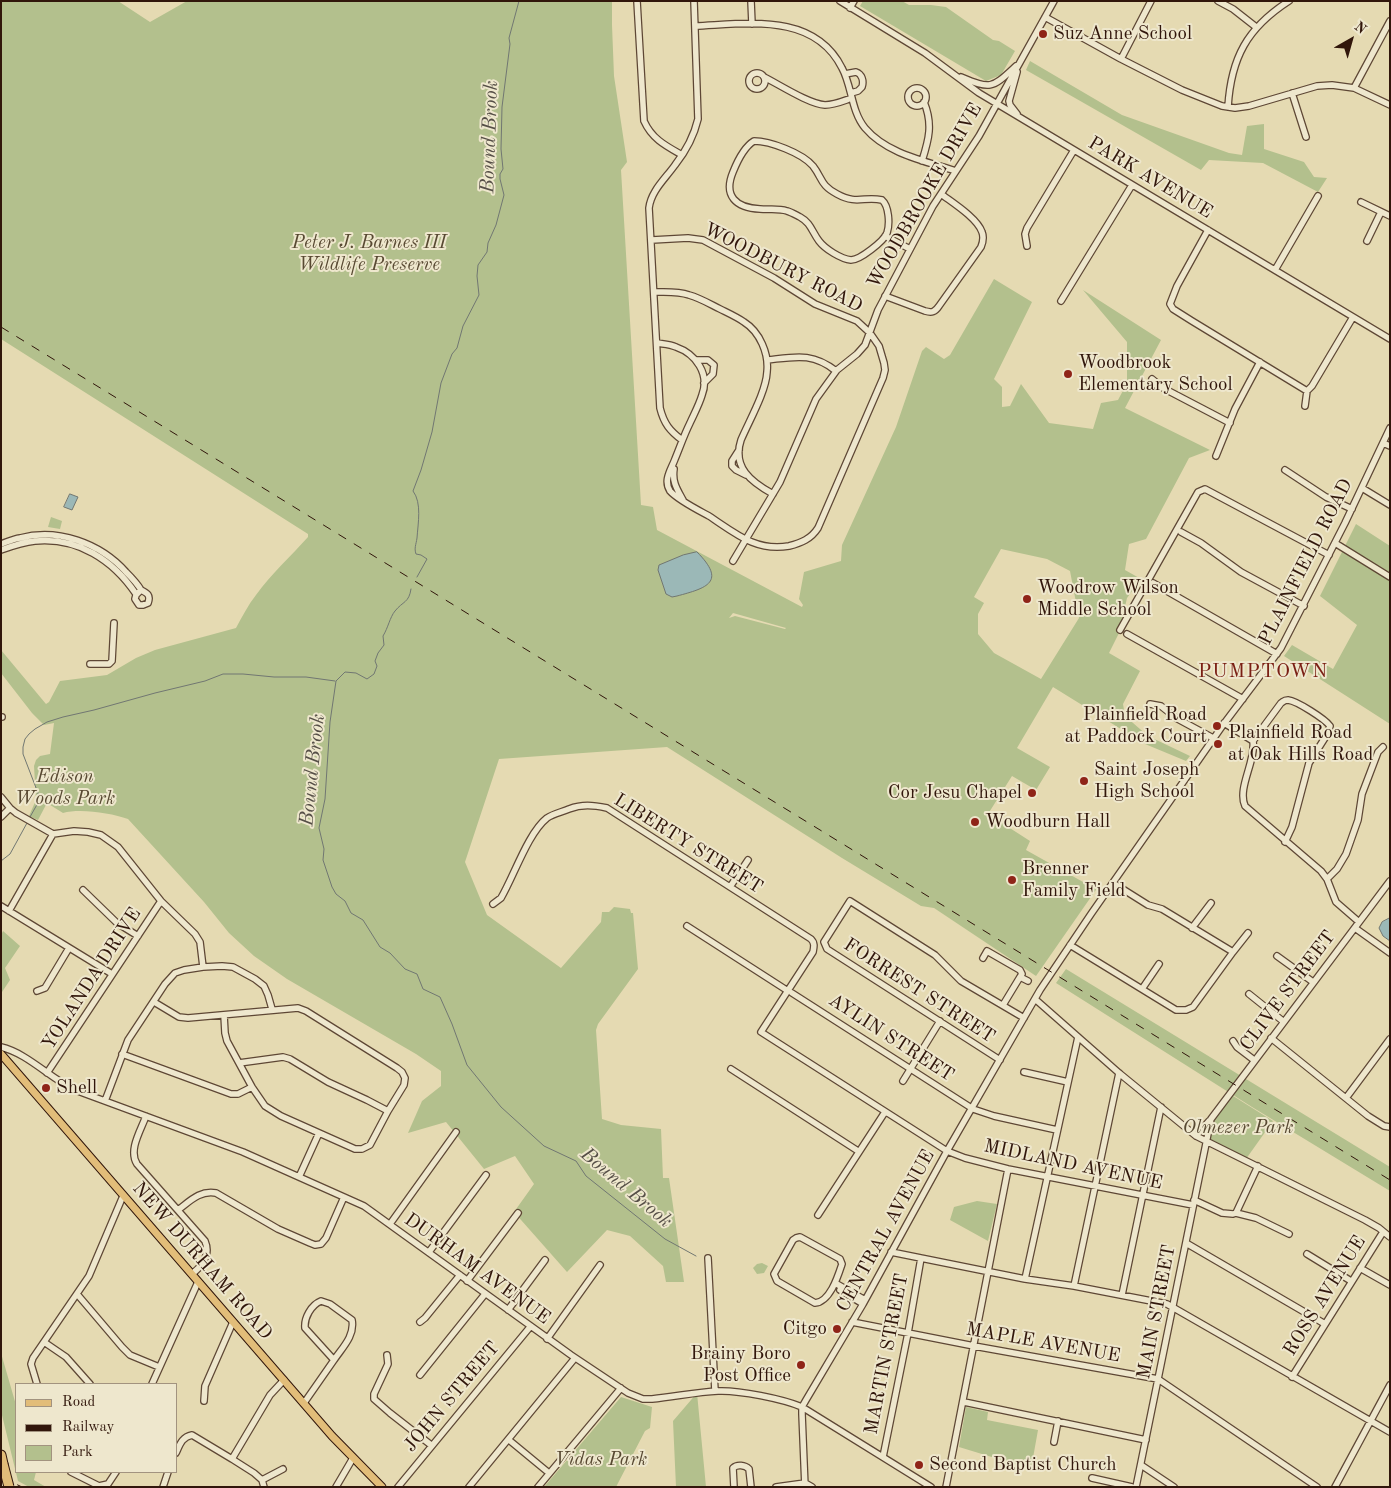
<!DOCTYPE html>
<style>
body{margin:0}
#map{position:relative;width:1391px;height:1488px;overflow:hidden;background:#e5dab2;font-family:"Old Standard TT",serif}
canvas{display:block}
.frame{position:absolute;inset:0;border:2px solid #31160b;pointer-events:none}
.legend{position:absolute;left:15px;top:1383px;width:162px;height:90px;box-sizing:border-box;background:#eee7cd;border:1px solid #a2937f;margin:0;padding:6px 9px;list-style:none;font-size:15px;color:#31160b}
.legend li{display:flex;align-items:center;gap:10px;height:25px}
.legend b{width:25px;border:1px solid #a2937f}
.north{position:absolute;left:1326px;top:15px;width:50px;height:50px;-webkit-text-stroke:4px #eee7cd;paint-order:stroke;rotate:38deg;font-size:14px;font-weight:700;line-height:20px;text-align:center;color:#31160b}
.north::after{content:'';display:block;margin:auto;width:18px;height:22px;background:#31160b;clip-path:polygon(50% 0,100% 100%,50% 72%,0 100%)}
</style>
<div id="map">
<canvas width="1391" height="1488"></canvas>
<div class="frame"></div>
<ul class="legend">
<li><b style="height:6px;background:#e2bd79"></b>Road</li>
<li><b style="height:6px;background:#31160b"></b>Railway</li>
<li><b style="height:14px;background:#b3c08d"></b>Park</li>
</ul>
<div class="north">N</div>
</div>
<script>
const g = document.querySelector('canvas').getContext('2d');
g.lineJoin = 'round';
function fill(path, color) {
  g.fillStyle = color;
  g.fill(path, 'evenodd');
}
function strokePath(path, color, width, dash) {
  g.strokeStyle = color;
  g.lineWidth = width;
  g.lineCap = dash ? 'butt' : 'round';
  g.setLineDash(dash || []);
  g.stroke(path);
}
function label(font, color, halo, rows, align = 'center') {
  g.font = font + ' "Old Standard TT",serif';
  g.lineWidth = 4;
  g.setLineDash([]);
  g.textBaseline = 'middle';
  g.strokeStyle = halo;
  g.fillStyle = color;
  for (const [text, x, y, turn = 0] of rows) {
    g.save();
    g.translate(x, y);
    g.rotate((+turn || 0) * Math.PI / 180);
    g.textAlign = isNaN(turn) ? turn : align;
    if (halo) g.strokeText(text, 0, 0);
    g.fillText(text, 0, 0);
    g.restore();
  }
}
const green = new Path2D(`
 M1,1H118L150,22L187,1H612V25L614,76L627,162L621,170L641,505L653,507L657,530L802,607L803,605L799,599L804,572L841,561L842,545L896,427L922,351L926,347L944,359L950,355L994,279L1032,302L994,379L1002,387V407L1010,406L1021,384L1049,423L1093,429L1101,403L1118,400L1127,383V342L1083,290L1161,340L1125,408L1210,450L1189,458L1146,539L1129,544L1125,570L1141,579L1127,598L1119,633L1109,653L1140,671L1123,704L1125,716L1148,736L1190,756L1186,761L1145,744L1053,687L1017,748L1050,767L1036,790L1012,776L988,814L1030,841L1026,850L1092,887L1096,882L1100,884L1036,976L934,908L921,906L842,858L667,747L499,759L465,862L487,915L561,968L601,922L602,912H609L614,907L630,909L631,913H633L638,969L598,1024L596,1030L602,1119L621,1125L661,1129L663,1178H669L684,1282H666L663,1266L630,1236L607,1230L567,1272L514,1212L534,1184L515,1156L484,1169L446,1122L408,1133L422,1101L441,1086V1071L416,1054L287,979L254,956L229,933L204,902L128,819C111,813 80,808 63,813L47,803L38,820L29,816L36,800L34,766L36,760L40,756L50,754L54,723L44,725L32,713L1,673V650L46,704L49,702L60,681L107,675L136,658L155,650L236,628C242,617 248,605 256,595C271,574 291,556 308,537V534L1,339ZM1001,549L1047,559L1070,571L1079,618L1041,679L994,653L978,634V614L984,603L974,597ZM733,613L786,628L785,629L735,616L729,618Z
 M863,1H902L909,5H931L946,7L993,40L999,41L1015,51L1001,75L986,81L860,6Z
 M1030,61L1122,115L1229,153L1242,155L1247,126L1264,124V149L1304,162L1314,177L1327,178L1318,192L1263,163L1209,160L1201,170L1026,70Z
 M51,517L62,521L60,529L48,527Z
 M1356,524L1390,546V724L1284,656L1292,645L1333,669L1357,625L1320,596Z
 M3,931L20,946L5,968L10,980L2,992L1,935Z
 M1066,969L1390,1167V1191L1252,1107L1056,983Z
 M1230,1094L1273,1121L1246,1159L1208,1142L1214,1119Z
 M977,1201L997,1204L988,1241L950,1220L954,1207Z
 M762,1263L768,1266L764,1273L757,1274L753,1268L757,1264Z
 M1,1353L16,1405V1472H36L34,1480L46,1487H29L18,1481L1,1411Z
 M697,1393L706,1487H676L673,1421Z
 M621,1397L652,1407L650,1428L645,1431L616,1487H544Z
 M966,1407L988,1412L987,1420L1038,1430L1031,1469L959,1447Z`);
const water = new Path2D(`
 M70,494L78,497L72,510L64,507Z
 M697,552C727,582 707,588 677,596L672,597L666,594L658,570L659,565L683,555Z
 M1390,918V941L1383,936L1379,928L1382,922Z`);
const stream = new Path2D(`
 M417,577L427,559L421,555L416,554C414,548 416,545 417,538C418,523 422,503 413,491L421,470L432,432L441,383L452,354L457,348L463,326L479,295L477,276L478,265L487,252L488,243L496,225L504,195L500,179V174L503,169L501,149L502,107L510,44L509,38L519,1
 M411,589C409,603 403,601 395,611C390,617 388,628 383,636L384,645L378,653L375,661L377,666L374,674L367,679L356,673L345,672L336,681L330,722L325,799L319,828L324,849L323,860L332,887L336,894L345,901L351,913L363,920L380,947L390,953L405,969L417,974L423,989L440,997L452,1024L467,1065L501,1107L544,1146L576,1161L586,1176L665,1239L696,1256
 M30,817L39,801L38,793L23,754V747L25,739L29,734L35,729L47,722L63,717L94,710L155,693L205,681L223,674H243L274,677H306L335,681
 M1,861L10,854L27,823`);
const minor = new Path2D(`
 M637,1L644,121C652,139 666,146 682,155
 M751,1L752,24
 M840,1L925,53L979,93L1390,339
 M1218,1L1233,9L1256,27
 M850,8L854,1
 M1045,17L1121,59L1182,90L1222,106L1235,108L1249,106L1317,86L1332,85L1354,88L1390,105
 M695,26C747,24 814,12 842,68C852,86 851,111 865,128C887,154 925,161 956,171
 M1121,59L1151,1
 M749 81a8 8 0 1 1 16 0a8 8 0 1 1-16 0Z
 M845,74L856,72C862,74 864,81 862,87L858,91L851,93
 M764,77C780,85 809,104 825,105C835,105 843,101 852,98
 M961,77C992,90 992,88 1016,66
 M1354,88L1390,21
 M908 97a9 9 0 1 1 18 0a9 9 0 1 1-18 0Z
 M1292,93L1306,137
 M1228,107C1231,58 1247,28 1289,1
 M1017,114L1010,105L1009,101L1017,72
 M754,141C770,141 802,153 813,166C823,179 820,185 837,194C857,205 864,196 882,200C889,206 890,224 887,233C884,241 860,260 851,260C841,259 825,249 819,241C812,232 811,223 800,217C796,215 791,212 787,211C778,208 769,210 760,209C736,208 723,196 733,172C737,162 744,147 754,141Z
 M922,161C929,139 933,124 924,102
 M1361,202L1390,216
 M1208,230L1177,286L1170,304L1173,309L1192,321L1307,391L1312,386L1353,317
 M885,236L910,249
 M652,240L688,238L703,240L774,278L815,304L857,321L870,333L879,346L884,363L885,370L883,378L818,528C811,539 801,543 789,546C756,552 735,533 709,516C698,510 678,500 670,491C663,480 671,470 675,459C680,447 684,435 690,423C694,414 699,405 702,395C710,374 696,354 676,347C670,344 663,344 657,343
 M1367,241L1381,212
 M1027,246L1025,234L1027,228L1074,150
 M1275,270L1318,196
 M655,292C666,292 678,291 689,295C700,298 710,304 720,309C728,313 737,317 744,322C760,332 769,354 767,372C766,392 749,421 741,440C732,467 751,482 773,494
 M885,296L925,311C932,313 935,312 939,306L981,247C983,242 984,237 982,232C977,218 953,203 941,194
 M1061,301L1132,185
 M697,360H708L714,365L713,374L704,383
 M767,360C795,357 812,352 836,371
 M1152,379L1163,388L1230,423
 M1305,406L1307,391
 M682,440C670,431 664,424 660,408L649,208C651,191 665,179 675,165C686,151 694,136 698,119L694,1
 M1383,443L1390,446
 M739,450L732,461V466L736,470L746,475
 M1216,456L1235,409L1260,362
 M674,469C672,482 677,489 683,500
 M1285,470L1326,497L1352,509
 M1362,488L1390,505
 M1181,532L1201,543L1241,572L1304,606
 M1335,543L1390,577
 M1,544C7,542 13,539 20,538C58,528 100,543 126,572C131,577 137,583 141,590
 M1,550C12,546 23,542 35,541C78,537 113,560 136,594
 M733,561L780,482L816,399L837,370L857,354L865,345L878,310L933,206L979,136L1054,1
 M1153,583L1277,654
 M141,590C147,593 151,595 148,603L143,605H139L135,599L136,595Z
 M1120,630L1198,492L1205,489L1329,555
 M1127,634L1243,699
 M90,664H109L112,661L114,623
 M1150,704L1161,706L1176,718L1213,738
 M1,717H2
 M1224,723L1253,741C1256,761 1237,788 1245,806L1321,871L1327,879L1336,902L1359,922
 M1253,741L1281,703C1284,701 1284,700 1288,700C1297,701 1325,719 1330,726L1328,733L1309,763L1292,827L1285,842
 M1,797L10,808L16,813L53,834L74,831L88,832L101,835L118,847L161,901L195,934L200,942L203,967
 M1,817L10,808
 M1327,879L1337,869L1346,854L1358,820L1362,794L1378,752L1383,747
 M1113,883L1148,905L1162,909L1233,952
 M730,887L748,860
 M83,890L117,923L138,936
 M493,904L501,898C514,876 528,833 547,818C553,814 562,812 569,809C582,804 593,805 607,808L811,939C815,943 814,947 813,952L761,1032L947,1151L965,1158L1008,1169L1193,1205
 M1,906L112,974
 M9,911L53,834
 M687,926L788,991
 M1192,928L1211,903
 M1355,928L1390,953
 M1070,945L1176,1010H1186L1193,1007L1233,952L1248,933
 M1277,956L1313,982
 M983,958L987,951L1020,970L1022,974L1020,977
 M1142,989L1159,964
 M37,991L45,988L69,948
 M792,993L973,1109L994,1116L1057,1130
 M1249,994L1284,1022
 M1035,999L1119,1073L1196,1136L1365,1220L1379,1228L1390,1237
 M154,1002L179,1017L188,1018L298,1008L306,1011L397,1068L402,1072L405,1078L404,1085L388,1111L370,1145L362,1149H355L281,1116L265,1106L252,1087L227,1041L225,1033L224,1015
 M1003,1005L1020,977L1028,981
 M1271,1038L1368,1116L1384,1126L1390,1127
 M1233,1041L1237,1047L1254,1060
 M1,1047C27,1053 51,1079 75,1090L243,1152L364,1206L571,1355L628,1393L643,1399H652C674,1397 696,1392 718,1391C739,1390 783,1399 802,1407L931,1487
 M122,1054L231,1094H238L252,1087
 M1000,1060L827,949L824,942L850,901L935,955L961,981L1024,1018
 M239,1063L283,1057L290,1059L328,1082L367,1100L388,1111
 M731,1069L858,1151
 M1024,1072L1068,1082
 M47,1073L161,901
 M903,1081L940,1021
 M1346,1098L1390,1039
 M105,1101L128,1040L165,984L175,973L184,970L203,967L222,966L233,967L255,979L264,986L268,995L272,1009
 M146,1116C141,1130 128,1150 137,1164L205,1241C211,1255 202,1266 192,1274
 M1196,1136L1209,1121
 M299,1177L319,1133
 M1194,1200L1222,1213L1233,1214L1236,1213L1256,1218L1289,1234
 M178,1210C190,1201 200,1190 216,1193L278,1229L310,1243L315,1245L321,1244L326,1238L344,1197
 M1236,1213L1258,1166
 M818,1215L885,1112
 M390,1224L456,1132
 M800,1237L840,1259L842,1264C838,1276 830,1302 815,1303L777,1281L774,1274L793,1240L796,1238Z
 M1186,1243L1325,1324
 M429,1252L486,1175
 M891,1252L1025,1279L1074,1286L1167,1304L1390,1432
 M1307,1254L1351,1281
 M708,1258L715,1391
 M1360,1268L1390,1285
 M1025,1279L1078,1037
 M467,1281L518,1213
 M835,1283L865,1300
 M1074,1286L1119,1073
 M840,1290L863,1304
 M77,1294L122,1347L130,1355L159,1367
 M1122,1295L1161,1107
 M321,1301L330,1304L352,1320C355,1336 342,1348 334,1360L305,1328C304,1318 311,1305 321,1301Z
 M508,1310L545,1260
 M420,1322L425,1318L460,1275
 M852,1322L974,1346L1158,1379L1317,1487
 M547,1339L600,1265
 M44,1342L66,1357L90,1384
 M387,1355L388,1364L374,1394V1399L390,1413L431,1445
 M420,1375L485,1294
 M1292,1377L1383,1232
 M37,1384L31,1364L33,1358L89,1276L123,1196
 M152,1384L198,1282
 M204,1401L205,1386L233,1322
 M964,1402L1146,1440
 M304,1403L334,1360
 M509,1440L549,1473
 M1054,1442L1058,1421
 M176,1453C180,1444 182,1437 192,1435L232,1459L254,1473L262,1480L264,1487
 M883,1457L908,1333L921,1258
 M232,1459L270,1395L284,1380
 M1141,1465L1174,1487
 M71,1472L99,1486L108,1484L116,1472
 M1092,1478L1132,1487
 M262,1480L283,1469
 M805,1483L812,1487
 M163,1487L168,1472
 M336,1487L353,1458
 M398,1487L530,1327
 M469,1487L575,1358
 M538,1487L621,1388
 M734,1487L733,1468C737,1464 745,1465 749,1469L751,1487
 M776,1487L805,1483
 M805,1487L802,1414V1407L806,1400L863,1304L947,1151L1040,990L1091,914L1223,725L1281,648L1345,523L1390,428
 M946,1487L1008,1169
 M1136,1487L1211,1119L1390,881
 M1335,1487L1390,1385`);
const major = new Path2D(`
 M1,1054L332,1436L382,1487`);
const highway = new Path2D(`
 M1,1455L3,1464`);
const rail = new Path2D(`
 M1,327L1390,1180
 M1,1477L22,1487`);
const highwayBridge = new Path2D(`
 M3,1464L9,1487`);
const markers = [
 [1043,34,5,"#8f2418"],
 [1068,374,5,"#8f2418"],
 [1027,599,5,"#8f2418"],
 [1217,726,5,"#8f2418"],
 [1218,744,5,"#8f2418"],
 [1084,781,5,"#8f2418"],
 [1032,793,5,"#8f2418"],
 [975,822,5,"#8f2418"],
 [1012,880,5,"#8f2418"],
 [46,1088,5,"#8f2418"],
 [837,1329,5,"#8f2418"],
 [801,1365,5,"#8f2418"],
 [919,1465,5,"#8f2418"]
];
const poiNames = [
 ["Suz Anne School",1053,34],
 ["Woodbrook",1078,363],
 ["Elementary School",1078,385],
 ["Woodrow Wilson",1037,588],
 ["Middle School",1037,610],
 ["Plainfield Road",1207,715,"right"],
 ["at Paddock Court",1207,737,"right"],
 ["Plainfield Road",1228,733],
 ["at Oak Hills Road",1228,755],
 ["Saint Joseph",1094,770],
 ["High School",1094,792],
 ["Cor Jesu Chapel",1022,793,"right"],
 ["Woodburn Hall",985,822],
 ["Brenner",1022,869],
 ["Family Field",1022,891],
 ["Shell",56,1088],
 ["Citgo",827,1329,"right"],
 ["Brainy Boro",791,1354,"right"],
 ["Post Office",791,1376,"right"],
 ["Second Baptist Church",929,1465]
];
const streetNames = [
 ["PARK AVENUE",1150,178,31],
 ["WOODBROOKE DRIVE",925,196,-60],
 ["WOODBURY ROAD",783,268,27],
 ["PLAINFIELD ROAD",1306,562,-63],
 ["LIBERTY STREET",688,844,32],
 ["YOLANDA DRIVE",92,979,-57],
 ["FORREST STREET",919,991,33],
 ["CLIVE STREET",1288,991,-53],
 ["AYLIN STREET",891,1038,33],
 ["MIDLAND AVENUE",1073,1165,12],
 ["CENTRAL AVENUE",886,1231,-61],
 ["NEW DURHAM ROAD",202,1261,49],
 ["DURHAM AVENUE",477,1269,36],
 ["ROSS AVENUE",1325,1296,-58],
 ["MAIN STREET",1157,1312,-79],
 ["MAPLE AVENUE",1043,1343,10],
 ["MARTIN STREET",887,1354,-79],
 ["JOHN STREET",452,1397,-50]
];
const parkNames = [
 ["Peter J. Barnes III",369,243],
 ["Wildlife Preserve",369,265],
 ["Edison",65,777],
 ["Woods Park",65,799],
 ["Olmezer Park",1238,1128],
 ["Vidas Park",601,1460]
];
const waterNames = [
 ["Bound Brook",490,137,-88],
 ["Bound Brook",313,770,-84],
 ["Bound Brook",626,1188,40]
];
const neighbourhoodNames = [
 ["PUMPTOWN",1263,672]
];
fill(green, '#b3c08d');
fill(water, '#9bb8b7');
strokePath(water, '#717772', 1);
strokePath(stream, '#717772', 1);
strokePath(minor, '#5e4735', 8);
strokePath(major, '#31160b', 9);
strokePath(highway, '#31160b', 11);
strokePath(minor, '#eee7cd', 5.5);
strokePath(major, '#e2bd79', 7);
strokePath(highway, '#e2bd79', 9);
strokePath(rail, '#31160b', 1, [9, 9]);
strokePath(highwayBridge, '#31160b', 11, []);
strokePath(highwayBridge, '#e2bd79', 9);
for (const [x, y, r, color] of markers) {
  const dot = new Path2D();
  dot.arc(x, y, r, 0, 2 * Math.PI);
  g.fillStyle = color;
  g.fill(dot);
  strokePath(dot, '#eee7cd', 2);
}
label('19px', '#31160b', '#eee7cd', poiNames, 'left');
label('19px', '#31160b', '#eee7cd', streetNames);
label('italic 19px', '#584932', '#eee7cd', parkNames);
label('italic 20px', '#564f47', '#eee7cd', waterNames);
g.letterSpacing = '1px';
label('20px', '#7a1f14', '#eee7cd', neighbourhoodNames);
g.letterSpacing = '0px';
</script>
